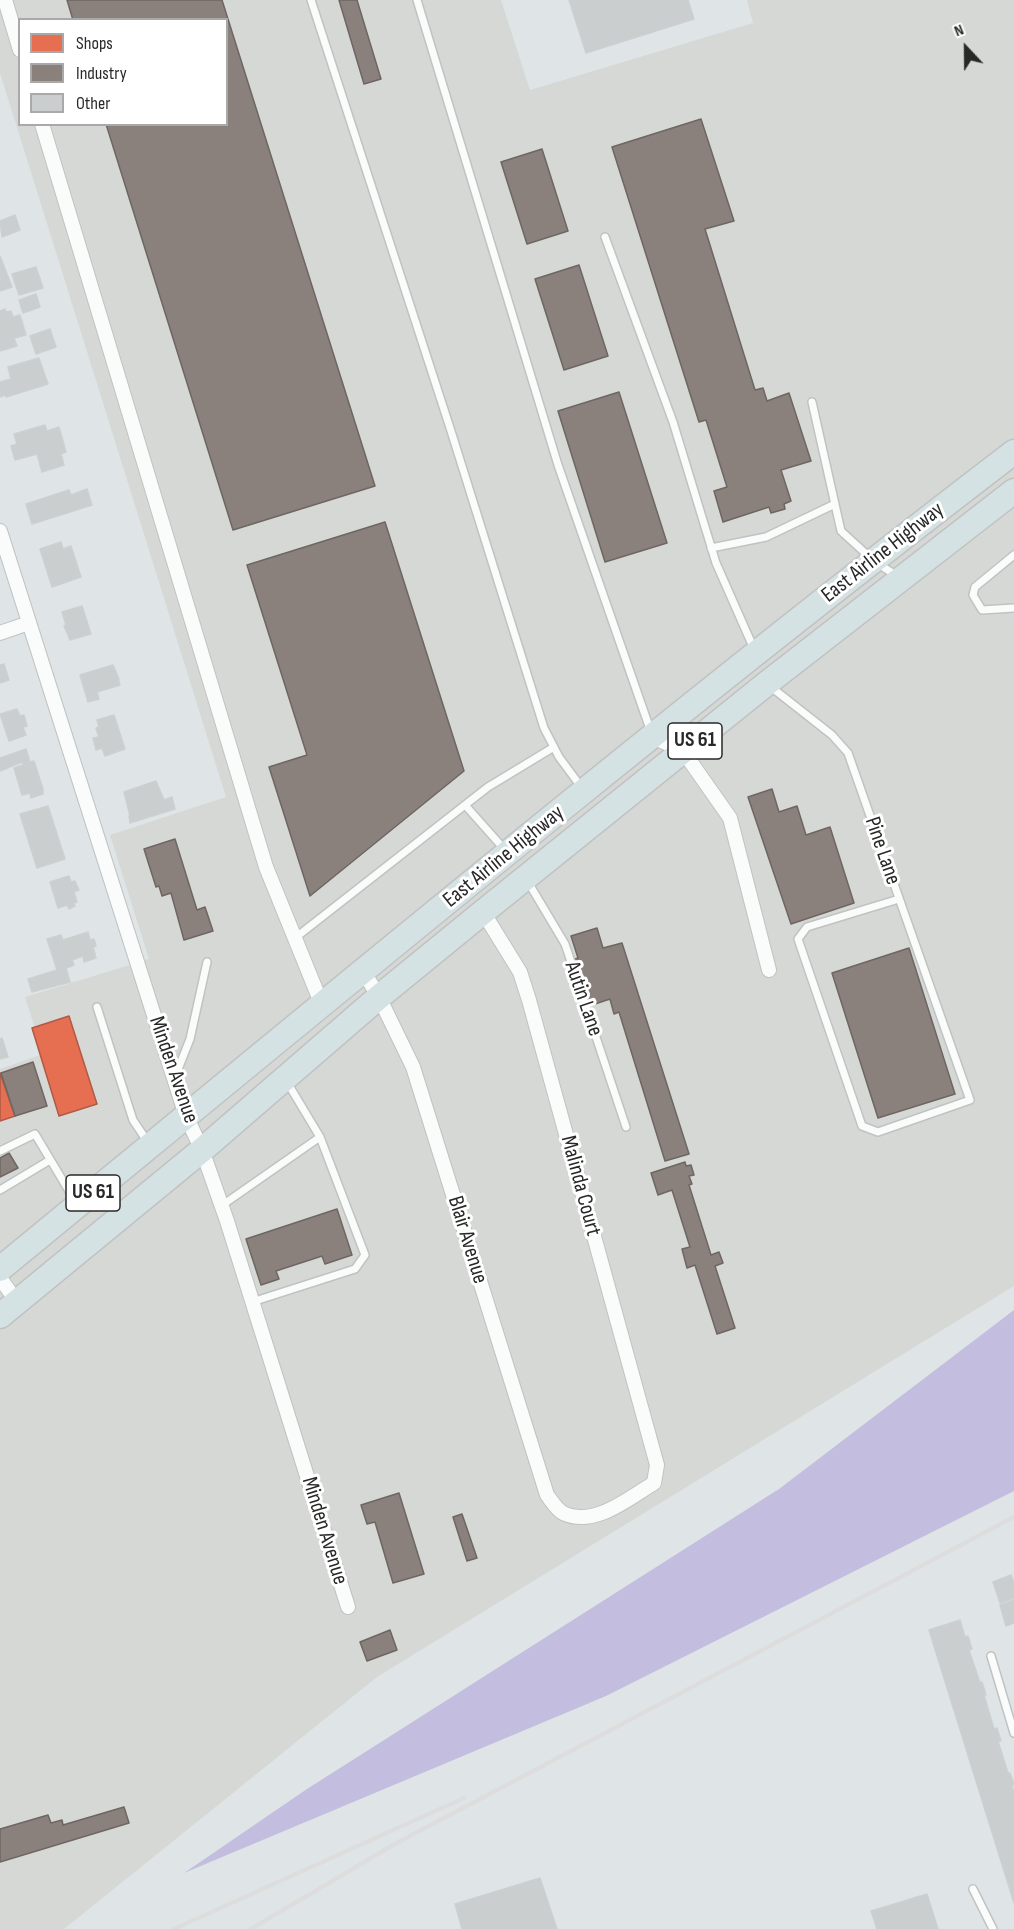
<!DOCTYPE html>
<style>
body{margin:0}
#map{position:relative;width:1014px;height:1929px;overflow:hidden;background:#dfe5e6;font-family:"Sofia Sans Condensed",sans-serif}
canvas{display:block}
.legend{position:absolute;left:18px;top:18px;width:210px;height:108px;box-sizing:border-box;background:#fff;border:2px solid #a9a9a9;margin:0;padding:8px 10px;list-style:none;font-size:18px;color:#282828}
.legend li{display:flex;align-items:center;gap:12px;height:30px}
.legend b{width:30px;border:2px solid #a9a9a9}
.north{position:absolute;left:936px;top:18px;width:60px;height:60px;-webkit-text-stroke:4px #fff;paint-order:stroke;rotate:338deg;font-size:16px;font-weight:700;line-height:24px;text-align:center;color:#282828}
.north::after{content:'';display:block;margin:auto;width:21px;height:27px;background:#282828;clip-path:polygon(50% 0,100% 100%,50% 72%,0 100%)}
</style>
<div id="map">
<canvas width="1014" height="1929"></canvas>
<ul class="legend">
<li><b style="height:16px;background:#e76f51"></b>Shops</li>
<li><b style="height:16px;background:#8a817c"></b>Industry</li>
<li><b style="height:16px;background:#cacecf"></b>Other</li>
</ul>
<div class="north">N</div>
</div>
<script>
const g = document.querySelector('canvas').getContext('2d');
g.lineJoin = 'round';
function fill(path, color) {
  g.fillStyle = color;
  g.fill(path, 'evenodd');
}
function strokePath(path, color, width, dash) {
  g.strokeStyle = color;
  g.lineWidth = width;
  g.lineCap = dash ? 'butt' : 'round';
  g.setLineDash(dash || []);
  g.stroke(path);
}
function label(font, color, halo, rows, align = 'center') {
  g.font = font + ' "Sofia Sans Condensed",sans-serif';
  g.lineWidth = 6;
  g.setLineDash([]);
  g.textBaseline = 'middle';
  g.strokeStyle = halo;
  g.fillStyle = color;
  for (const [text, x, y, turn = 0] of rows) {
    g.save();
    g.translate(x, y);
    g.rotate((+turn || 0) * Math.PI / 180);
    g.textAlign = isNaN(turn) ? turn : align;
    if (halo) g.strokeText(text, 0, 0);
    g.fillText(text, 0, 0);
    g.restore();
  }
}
const industrial = new Path2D(`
 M0,0H501L530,90L753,23L747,0H1014V1286L377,1677L64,1929H0V1069L43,1054L25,997L149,959L110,835L226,797L0,73ZM20,20H226V124H20Z`);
const green = new Path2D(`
 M1014,1310V1491L606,1696L184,1873L307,1789L779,1489Z`);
const shops = new Path2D(`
 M69,1016L97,1104L59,1116L32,1028Z
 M0,1073L15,1116L0,1121Z`);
const industry = new Path2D(`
 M67,0H222L375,486L233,530L106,124H226V20H73Z
 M339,0H357L381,79L364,84Z
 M701,119L734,221L705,229L755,390L763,388L767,401L789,393L811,461L781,470L791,501L784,504L785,509L771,513L769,507L723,522L714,491L727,487L706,420L699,422L612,147Z
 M542,149L568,231L527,244L501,162Z
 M579,265L608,356L564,370L535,279Z
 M619,392L667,543L605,562L558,411Z
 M385,522L464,771L310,896L269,767L307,755L247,565Z
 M772,789L779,812L797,806L806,835L830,827L854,903L791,924L748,797Z
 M175,839L197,910L205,907L213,931L184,940L171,893L162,896L159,886L156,887L144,849Z
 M597,928L603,948L622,943L689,1154L665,1161L619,1012L614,1014L610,999L589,1006L575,959L578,958L571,936Z
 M909,948L955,1094L878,1118L832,973Z
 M33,1062L47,1106L15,1116L1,1073Z
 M9,1153L18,1168L0,1177V1158Z
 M685,1162L686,1166L691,1165L694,1175L689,1176L692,1184L689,1185L711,1255L719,1252L723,1263L715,1266L735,1328L717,1334L695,1265L687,1268L682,1249L690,1247L672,1190L658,1195L651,1173Z
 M337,1209L352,1255L325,1264L322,1256L276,1271L279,1279L261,1285L246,1239Z
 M399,1493L424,1574L393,1583L375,1522L367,1524L361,1505Z
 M462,1514L477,1558L467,1561L453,1517Z
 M390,1630L397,1650L367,1661L360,1642Z
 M124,1807L129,1823L0,1862V1829L48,1815L51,1823L62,1820L63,1825Z`);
const building = new Path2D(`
 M569,0H688L694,19L586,53Z
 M15,215L20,230L2,237L0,221Z
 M0,256L12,287L0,291Z
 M36,267L43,288L19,295L12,274Z
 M36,294L40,307L23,313L19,300Z
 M5,309L6,312L11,311L13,317L20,315L26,335L14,338L17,346L0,351V311Z
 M50,329L56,347L36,354L30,336Z
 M39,358L48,384L6,397L5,395L0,397V382L11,379L8,367Z
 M45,425L47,431L59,427L66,452L61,454L64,465L42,472L37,454L15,460L11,446L17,444L14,434Z
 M87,489L92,505L32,524L26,504L69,490L71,495Z
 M61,542L63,549L71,546L81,577L52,587L40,549Z
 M82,606L91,634L70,640L64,626L66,625L62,612Z
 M4,664L9,680L0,683V665Z
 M113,665L119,679H118L120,685L97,692L99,699L88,702L80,675Z
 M17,709L20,716L24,715L27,726L23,727L26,735L9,741L0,714Z
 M114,715L125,749L105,756L102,748L96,750L93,738L99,737L96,728L99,727L97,720Z
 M26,749L30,762L34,761L43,789V794L31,798L30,793L22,795L14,768L23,765L22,762L0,771V758Z
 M156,781L164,800L172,797L175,809L130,823L129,816H130L124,792Z
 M48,806L65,859L37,868L20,814Z
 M69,876L71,882L75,881L79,890L74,892L77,902L74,903L75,906L69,909L67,905L58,908L50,882Z
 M88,932L90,940L94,939L96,946L93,947L96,958L84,962L83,956L72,960L74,965L66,968L70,982L32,992L28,979L57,970L47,939L61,935L63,940Z
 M2,1038L8,1057L0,1059V1039Z
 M1011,1575L1014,1583V1598L1000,1603L993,1582Z
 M1014,1600V1623L1006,1626L1000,1605Z
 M960,1620L965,1637L968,1636L972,1649L969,1650L980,1683L982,1682L986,1695H984L994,1729L997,1728L1001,1741H998L1008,1773H1010L1014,1784L1012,1786L1014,1793V1903L929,1630Z
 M540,1878L557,1929H462L455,1904Z
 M927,1894L938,1929H877L871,1911Z`);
const service = new Path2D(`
 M311,0L451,431L544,728L559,757L582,788
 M417,0L558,465L651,732
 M605,237L673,422L716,563L754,649
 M812,402L841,531L874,561L897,576
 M711,548L766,537L835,504
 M1014,555L975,587L973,595L982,610L1014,608
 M771,687L832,735L848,753L970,1100L878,1132L862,1126L798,939L807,927L899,899
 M465,805L505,850
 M528,882L565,944L626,1127
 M295,938L488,787L554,747
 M97,1007L133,1120L147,1141
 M175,1077L190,1039L207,962
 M0,1151L35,1134L75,1201
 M0,1190L50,1160
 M221,1206L320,1137
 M252,1302L355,1269L365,1255L320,1137L287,1082
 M991,1656L1014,1733
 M973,1889L993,1929`);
const minor = new Path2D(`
 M5,0L20,50
 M42,124L266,867L322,1005
 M0,531L186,1116L202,1150L227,1221L348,1607
 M0,633L29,623
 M653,737L683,751L730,818L769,970
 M363,971L379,997L413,1067L547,1495C551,1500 557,1510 563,1513C594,1528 629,1498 654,1483L657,1465L529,1000L520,972L483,912
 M0,1278L17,1302`);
const trunk = new Path2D(`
 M0,1269C335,994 669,716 1014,452
 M0,1316L202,1150L379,997L483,912L766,684L1014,491`);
const rail = new Path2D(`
 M174,1929L464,1798
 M251,1929L393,1845L1014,1517`);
const shields = [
 [695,741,54],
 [93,1193,54]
];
const shieldNames = [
 ["US 61",695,741],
 ["US 61",93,1193]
];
const streetNames = [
 ["East Airline Highway",883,553,-38],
 ["Pine Lane",882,851,71],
 ["East Airline Highway",504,857,-39],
 ["Autin Lane",583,999,71],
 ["Minden Avenue",173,1070,71],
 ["Malinda Court",580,1186,75],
 ["Blair Avenue",467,1240,73],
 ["Minden Avenue",324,1531,73]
];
fill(industrial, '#d6d8d5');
fill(green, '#c3bddf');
fill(shops, '#e76f51');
strokePath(shops, '#ae5a45', 1.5);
fill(industry, '#8a817c');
strokePath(industry, '#6d6663', 1.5);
fill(building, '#cacecf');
strokePath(building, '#cbd0d1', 1.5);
strokePath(service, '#c1c2c2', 10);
strokePath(minor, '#c1c2c2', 16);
strokePath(trunk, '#c1c2c3', 27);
strokePath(service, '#fafbfb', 7);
strokePath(minor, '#fafbfb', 14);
strokePath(trunk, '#d5e2e4', 24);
strokePath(rail, '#dedddd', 4.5);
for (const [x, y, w] of shields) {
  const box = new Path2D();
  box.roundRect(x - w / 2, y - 18, w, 36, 4.5);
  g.fillStyle = '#fff';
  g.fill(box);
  strokePath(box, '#282828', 1.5);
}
label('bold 21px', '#282828', null, shieldNames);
label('22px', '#282828', '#fff', streetNames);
</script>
